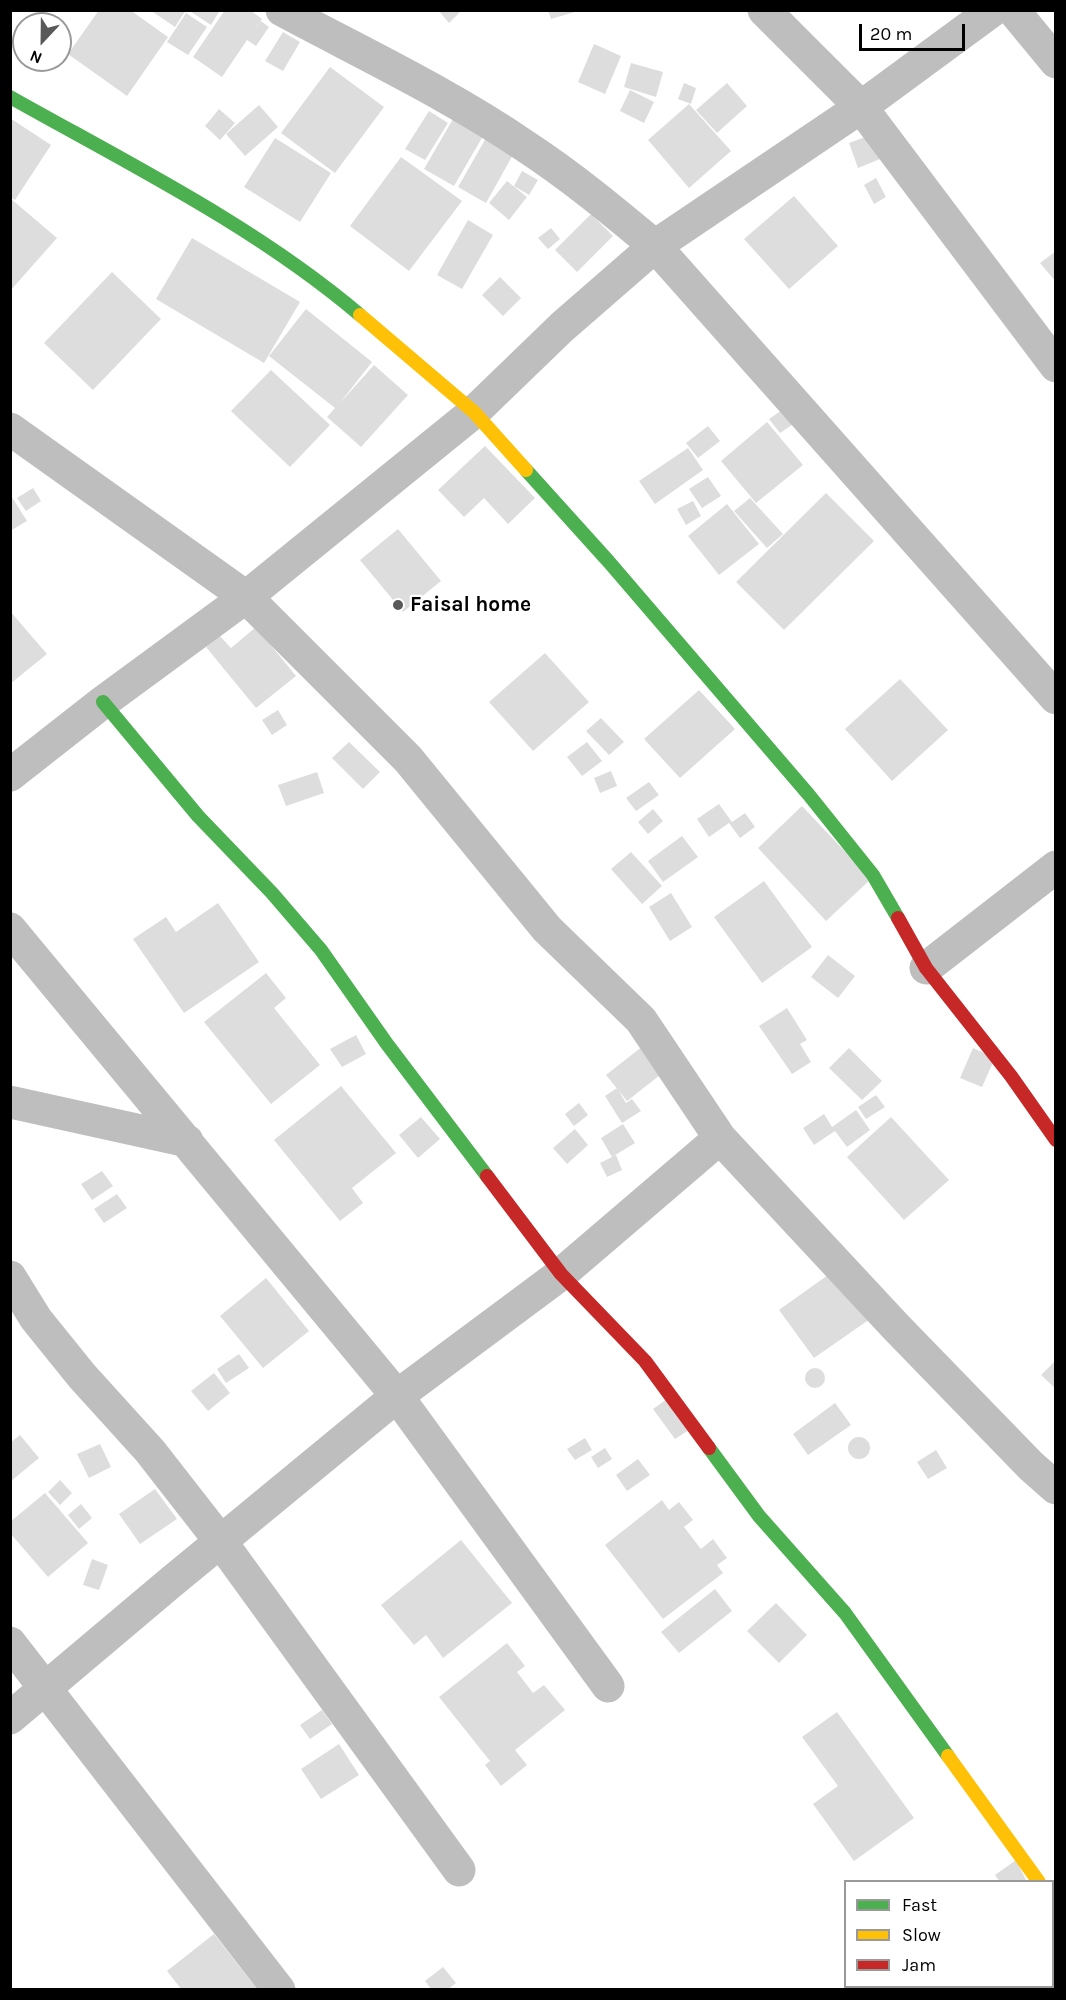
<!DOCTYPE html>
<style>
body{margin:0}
#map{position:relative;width:1066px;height:2000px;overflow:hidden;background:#fff;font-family:Karla,sans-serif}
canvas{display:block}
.frame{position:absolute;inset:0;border:12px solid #000;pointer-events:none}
.legend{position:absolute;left:844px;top:1880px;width:210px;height:108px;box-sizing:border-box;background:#fff;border:2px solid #999;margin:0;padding:8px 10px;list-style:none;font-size:18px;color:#000}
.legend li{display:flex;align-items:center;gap:12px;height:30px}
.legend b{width:30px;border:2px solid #999}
.north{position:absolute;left:12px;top:12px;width:60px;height:60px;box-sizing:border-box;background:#fff;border:2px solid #999;border-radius:50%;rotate:202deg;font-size:16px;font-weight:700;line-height:24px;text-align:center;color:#000}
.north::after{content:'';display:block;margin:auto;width:21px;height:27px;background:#595959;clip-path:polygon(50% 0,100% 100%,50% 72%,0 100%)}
.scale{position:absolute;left:859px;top:24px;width:106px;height:27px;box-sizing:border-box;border:3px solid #000;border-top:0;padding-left:8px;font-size:18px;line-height:21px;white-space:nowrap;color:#000;-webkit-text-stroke:4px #fff;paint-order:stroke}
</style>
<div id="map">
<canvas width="1066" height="2000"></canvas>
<div class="frame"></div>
<ul class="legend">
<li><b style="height:8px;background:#4caf50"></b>Fast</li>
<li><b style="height:8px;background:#ffc107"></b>Slow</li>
<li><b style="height:8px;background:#c62828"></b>Jam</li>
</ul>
<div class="north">N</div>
<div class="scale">20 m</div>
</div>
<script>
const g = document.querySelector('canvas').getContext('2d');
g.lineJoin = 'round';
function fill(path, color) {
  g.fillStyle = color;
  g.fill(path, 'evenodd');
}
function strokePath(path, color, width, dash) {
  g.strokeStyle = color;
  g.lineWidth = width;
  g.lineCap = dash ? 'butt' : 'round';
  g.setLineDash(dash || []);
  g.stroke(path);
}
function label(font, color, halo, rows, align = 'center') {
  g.font = font + ' Karla,sans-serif';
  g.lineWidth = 4.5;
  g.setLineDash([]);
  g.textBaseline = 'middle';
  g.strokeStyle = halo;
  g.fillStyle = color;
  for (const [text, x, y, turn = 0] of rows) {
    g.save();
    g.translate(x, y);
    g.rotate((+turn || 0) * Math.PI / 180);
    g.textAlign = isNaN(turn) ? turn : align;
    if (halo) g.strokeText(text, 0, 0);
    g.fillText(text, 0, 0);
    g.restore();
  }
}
const building = new Path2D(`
 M99,10H130L168,37L127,96L68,54Z
 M150,10H186L175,27Z
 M188,10H220L211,25Z
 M225,10H250L262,19L250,37L261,21L269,27L256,46L247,40L222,77L193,57Z
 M438,10H462L449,23Z
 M548,10H578V11L551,19Z
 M186,13L207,27L188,55L167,42Z
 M283,32L300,42L283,71L265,61Z
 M594,44L621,56L605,94L578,82Z
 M631,63L663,72L656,97L624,87Z
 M330,67L384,107L335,173L281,133Z
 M684,83L696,88L691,104L678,99Z
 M727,83L747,106L717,133L696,110Z
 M630,90L654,102L644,123L620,111Z
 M689,104L731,151L689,188L648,140Z
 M259,105L278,127L245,156L226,134Z
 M219,109L235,123L220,140L205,126Z
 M429,111L448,123L425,160L405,149Z
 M10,118L51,145L15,200L10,197Z
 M453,119L483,136L454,186L424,169Z
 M871,135L880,159L858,168L849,143Z
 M275,138L331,173L300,222L244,187Z
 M486,138L514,153L486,203L458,187Z
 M401,157L462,201L409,271L350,226Z
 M522,171L538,180L529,195L514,186Z
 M876,178L886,197L874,204L864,185Z
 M507,181L527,197L509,220L489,203Z
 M794,196L838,246L789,289L744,239Z
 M10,198L57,238L10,291Z
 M591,214L613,236L577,272L555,250Z
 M468,220L493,235L462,289L437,275Z
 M551,228L560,239L548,249L538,238Z
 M192,238L300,302L264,363L156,299Z
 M1056,251V282L1040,263Z
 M112,272L161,319L93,390L44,343Z
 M500,277L521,298L503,316L482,295Z
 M306,309L372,362L340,403L374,365L408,395L361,447L327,417L335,408L269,356Z
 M271,370L330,425L290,467L231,411Z
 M785,408L795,423L780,433L769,419Z
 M767,422L803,465L756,503L721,461Z
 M708,426L720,441L698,458L686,443Z
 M485,446L535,498L508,524L484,498L464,517L438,490Z
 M688,448L703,470L655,504L639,481Z
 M708,477L721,496L702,508L689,489Z
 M33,488L41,501L26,511L17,498Z
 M826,493L874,541L784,630L736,582Z
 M10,494L27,521L10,531Z
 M750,498L783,534L767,548L734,511Z
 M693,501L701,516L686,525L677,509Z
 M727,504L759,544L719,575L688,536Z
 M398,529L441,581L403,612L360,560Z
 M10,611L47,654L10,684Z
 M256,627L296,676L256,708L206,647L220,636L231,648Z
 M545,653L589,702L533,751L489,702Z
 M900,679L948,730L892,781L845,729Z
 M699,690L735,729L680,778L644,739Z
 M278,710L287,725L272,735L262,720Z
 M601,718L624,742L609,755L586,731Z
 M349,742L380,772L363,789L332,758Z
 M587,742L602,761L582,776L567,757Z
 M611,771L617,786L600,793L594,778Z
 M317,772L324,793L286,806L278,785Z
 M649,782L659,795L636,811L626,798Z
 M719,804L732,822L745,813L755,827L740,838L729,823L709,837L697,819Z
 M802,806L871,879L826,921L758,848Z
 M653,809L663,821L648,834L638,822Z
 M682,836L698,857L663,882L648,861Z
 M631,852L662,886L642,904L611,869Z
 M764,881L812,947L762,983L714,917Z
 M671,893L692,927L670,941L649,907Z
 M218,903L259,962L184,1013L133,939L166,917L176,932Z
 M828,955L855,976L838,998L811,977Z
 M266,973L286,998L274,1008L320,1065L271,1104L204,1022Z
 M787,1008L807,1040L800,1044L811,1062L792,1074L759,1026Z
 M356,1035L366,1054L342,1067L330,1049Z
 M648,1042L669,1068L627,1101L606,1075Z
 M849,1048L882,1081L862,1100L829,1068Z
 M973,1048L995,1058L982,1087L960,1078Z
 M341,1086L396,1153L352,1188L363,1203L340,1221L274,1140Z
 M617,1088L626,1103L632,1099L641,1111L622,1123L605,1096Z
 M876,1095L885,1107L866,1119L858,1107Z
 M579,1103L588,1115L574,1126L565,1114Z
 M856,1110L870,1130L847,1147L835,1131L814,1145L803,1128L824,1114L832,1127Z
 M421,1117L440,1139L418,1158L399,1135Z
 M891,1117L949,1180L904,1220L847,1157Z
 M623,1124L635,1143L612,1157L601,1138Z
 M575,1129L588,1145L567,1164L553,1148Z
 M616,1155L622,1170L607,1177L600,1163Z
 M102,1171L113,1186L92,1200L81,1184Z
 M117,1194L127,1208L104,1223L94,1209Z
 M835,1270L870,1319L814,1358L779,1310Z
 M266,1278L309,1331L263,1368L220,1316Z
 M239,1354L249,1368L226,1383L217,1369Z
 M1056,1360V1389L1041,1375Z
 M805 1378a10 10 0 1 1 20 0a10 10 0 1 1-20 0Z
 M214,1373L230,1393L208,1411L191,1391Z
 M667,1399L689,1430L675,1439L653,1409Z
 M835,1403L851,1425L808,1455L793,1434Z
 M20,1435L39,1458L10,1482V1443Z
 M848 1448a11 11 0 1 1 22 0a11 11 0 1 1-22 0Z
 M585,1438L592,1450L575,1460L567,1449Z
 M100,1444L111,1467L89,1478L77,1454Z
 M605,1448L612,1459L598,1468L591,1457Z
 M936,1450L947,1468L928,1479L917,1462Z
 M638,1459L650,1475L627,1491L616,1475Z
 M60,1480L72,1493L60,1505L48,1492Z
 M155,1489L177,1519L140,1544L119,1514Z
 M45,1493L88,1543L48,1577L10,1533V1522Z
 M662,1500L669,1510L679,1502L693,1520L684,1527L701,1549L713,1539L727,1558L717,1565L723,1573L663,1619L605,1545Z
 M81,1504L92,1518L79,1529L68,1515Z
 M461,1540L512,1603L443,1658L426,1635L414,1645L381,1605Z
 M92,1559L108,1565L99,1590L83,1585Z
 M715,1589L732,1611L679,1653L661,1632Z
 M776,1603L807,1635L779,1663L747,1631Z
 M507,1643L525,1666L517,1672L533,1693L544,1685L565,1710L515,1750L527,1765L501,1786L485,1765L490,1761L439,1697Z
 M322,1710L332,1724L310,1739L300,1725Z
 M837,1712L914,1818L854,1861L813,1804L838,1786L802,1737Z
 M339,1744L359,1775L321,1799L301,1769Z
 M1016,1860L1027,1882H1000L995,1875Z
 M214,1934L258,1990H182L167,1971Z
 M443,1967L456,1983L447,1990H432L425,1981Z`);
const street = new Path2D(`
 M282,10C364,54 449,94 525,146C571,176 613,211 655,246L1056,698
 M764,10L861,107L1056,366
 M1013,10L1056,62
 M10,429L246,597L408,759L547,929L641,1020L720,1138L896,1327L1031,1466L1056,1488
 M10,775L103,702L246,597L474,412L562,327L655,246L861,107L993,10
 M10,929L397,1396L608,1686
 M926,968L1056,867
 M10,1102L187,1141
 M10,1277L36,1319L82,1376L150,1451L221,1542L459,1870
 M10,1643L279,1990
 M10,1718L170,1583L397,1396L561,1274L720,1138
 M1052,1900L1056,1904`);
const fast = new Path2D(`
 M10,97C129,164 255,226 360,315
 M526,470L609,562L809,795L873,875L898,918
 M103,702L198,816L272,893L321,950L387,1044L487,1176
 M709,1448L759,1516L845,1613L948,1756`);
const slow = new Path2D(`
 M360,315L474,412L526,470
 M948,1756L1039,1882`);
const jam = new Path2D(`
 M898,918L926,968L1011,1076L1056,1140
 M487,1176L561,1274L645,1361L709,1448`);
const markers = [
 [398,605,6,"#595959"]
];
const poiNames = [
 ["Faisal home",410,605]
];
fill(building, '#ddd');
strokePath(street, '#bebebe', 33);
strokePath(fast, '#4caf50', 14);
strokePath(slow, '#ffc107', 14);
strokePath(jam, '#c62828', 14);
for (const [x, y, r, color] of markers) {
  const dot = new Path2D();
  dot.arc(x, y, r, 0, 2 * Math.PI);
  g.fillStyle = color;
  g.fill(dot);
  strokePath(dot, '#fff', 2);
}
label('bold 21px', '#000', '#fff', poiNames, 'left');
</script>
